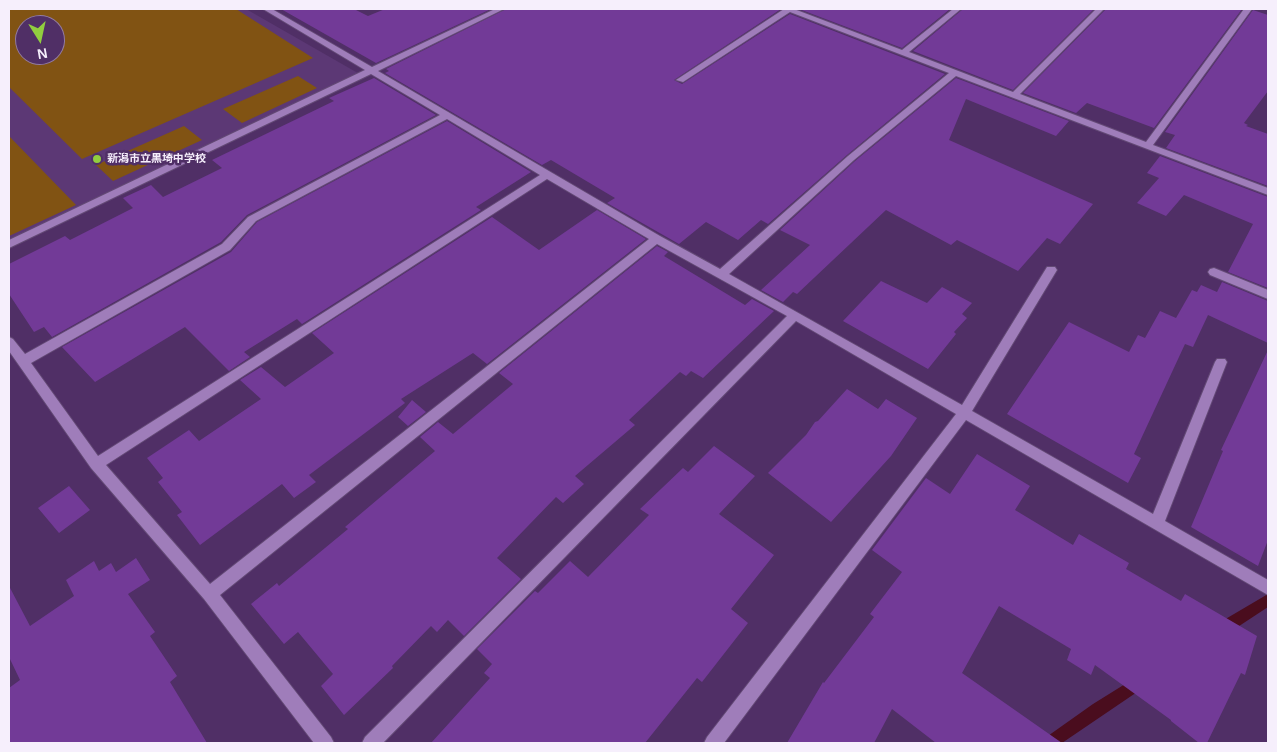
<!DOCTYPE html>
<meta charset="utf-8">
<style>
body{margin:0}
#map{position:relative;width:1277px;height:752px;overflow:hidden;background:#502f66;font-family:Arial,sans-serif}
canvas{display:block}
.frame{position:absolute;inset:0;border:10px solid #f6effc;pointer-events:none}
.north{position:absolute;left:15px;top:15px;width:50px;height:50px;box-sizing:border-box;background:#502f66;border:1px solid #927ca2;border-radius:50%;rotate:170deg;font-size:14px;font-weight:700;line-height:20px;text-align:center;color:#f6effc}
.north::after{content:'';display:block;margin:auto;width:18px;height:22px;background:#91cd3f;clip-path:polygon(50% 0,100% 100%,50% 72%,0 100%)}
</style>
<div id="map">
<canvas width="1277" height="752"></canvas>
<div class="frame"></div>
<div class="north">N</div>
</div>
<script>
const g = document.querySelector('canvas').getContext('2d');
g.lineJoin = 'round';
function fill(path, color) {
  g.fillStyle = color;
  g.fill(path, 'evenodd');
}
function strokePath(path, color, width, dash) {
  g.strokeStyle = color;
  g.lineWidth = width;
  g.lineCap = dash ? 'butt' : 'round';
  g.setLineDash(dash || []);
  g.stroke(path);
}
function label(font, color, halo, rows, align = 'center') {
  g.font = font + ' Arial,"Noto Sans JP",sans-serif';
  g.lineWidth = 5;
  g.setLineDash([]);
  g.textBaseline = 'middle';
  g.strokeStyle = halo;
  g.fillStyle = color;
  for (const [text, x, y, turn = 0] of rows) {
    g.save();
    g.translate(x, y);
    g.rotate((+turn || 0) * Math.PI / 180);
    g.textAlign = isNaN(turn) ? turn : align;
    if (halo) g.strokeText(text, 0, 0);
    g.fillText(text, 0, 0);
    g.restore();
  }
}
const built = new Path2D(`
 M9,9H246L363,76L9,242ZM25,25H55V55H25Z`);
const green = new Path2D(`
 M9,9H236L313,58L82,159L9,87ZM25,25H55V55H25Z
 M298,76L317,88L242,123L223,109Z
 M184,126L202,140L113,181L96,165Z
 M9,136L76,205L9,236Z`);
const stream = new Path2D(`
 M1268,594V607L1227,634L1222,635L1217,634L1216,629L1217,624Z
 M1138,676L1143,678L1145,683L1143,688L1062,743H1043L1045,738L1093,704Z`);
const building = new Path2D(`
 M281,9H354L368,16L385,9H491L376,63Z
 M506,9H781L674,80L682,84L790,14L945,74L847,155L768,224L761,220L738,240L706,222L679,244L607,203L615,198L551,160L542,165L385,73L389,71L386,69Z
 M799,9H950L902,48Z
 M963,9H1094L1013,90L913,51Z
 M1106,9H1242L1154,128L1087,103L1076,113L1023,93Z
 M1253,10L1268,15V91L1244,123L1248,125L1246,126L1268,134V186L1166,148L1175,135L1165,132Z
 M374,78L436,115L247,215L221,242L52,337L44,327L34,332L9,294V264L65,236L70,240L133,208L123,198L151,185L163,197L222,168L212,160L334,101L329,98Z
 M956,78L1069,121L1056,136L966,99L949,140L1093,204L1060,244L1047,238L1018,271L957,240L951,245L886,210L797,294L793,292L783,302L761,290L810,245L780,230L855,161Z
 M447,121L531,172L476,207L481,210L302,324L297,319L244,352L250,357L229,371L185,327L95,382L62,347L231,252L257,222Z
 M1160,156L1268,197V288L1228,272L1253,224L1184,195L1166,216L1137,203L1159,178L1147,173Z
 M597,210L646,239L487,364L473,353L401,399L405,403L309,475L316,482L294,498L282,484L200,545L177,515L182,512L158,482L163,478L147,458L189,430L199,441L261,399L240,380L261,367L285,387L334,353L312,333L492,217L539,250Z
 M657,246L668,252L664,256L745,305L752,299L774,311L703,378L691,371L686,376L680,372L629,420L635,425L575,476L584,484L563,503L556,497L497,558L521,579L464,636L448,620L437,632L431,626L392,666L393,668L344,715L321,686L333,674L298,632L284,644L251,604L277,583L279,586L348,529L345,527L435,451L420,437L438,422L453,434L513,384L499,373Z
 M881,281L927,303L942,287L972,303L962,314L967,318L954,332L956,334L928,369L843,321Z
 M1222,282L1268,301V343L1208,315L1193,347L1185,344L1134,454L1141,458L1128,483L1007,414L1069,322L1129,352L1138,335L1145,338L1160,311L1176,318L1192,290L1197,292L1201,285L1217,292Z
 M1268,350V540L1258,566L1191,527L1223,451L1221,450Z
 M847,389L878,409L886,399L917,418L891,456L831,522L768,473L806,435L815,422L818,421Z
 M412,400L426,412L408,426L398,417Z
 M714,446L755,476L719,514L774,555L731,609L748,623L702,682L697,678L645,743H431L490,678L484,673L492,664L477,649L535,591L538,593L570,561L588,577L649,515L640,509L683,468L688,472Z
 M977,454L1030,486L1015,510L1073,545L1079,534L1129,563L1126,569L1181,601L1185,594L1257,636L1245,675L1241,673L1207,743H1199L1171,721V720L1095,665L1091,675L1067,660L1071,649L999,606L962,673L1062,743H936L892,709L874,743H787L823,682L824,683L874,617L870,614L902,572L872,550L926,478L950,494Z
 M69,486L90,510L59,533L38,508Z
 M136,558L150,580L128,594L155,632L150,636L177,676L170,682L207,743H9V688L20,680L9,657V586L30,626L74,596L66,580L94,561L99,571L111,563L116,572Z`);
const street = new Path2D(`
 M263,9H272L372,67L495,9H504L378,71L660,236L720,269L848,156L949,73L790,12L683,82L676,80L784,9H794L902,50L953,9H961L909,52L1013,92L1096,9H1104L1020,94L1146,142L1244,9H1252L1153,145L1268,188V195L956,76L854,160L729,274L962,405L1047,267H1055L1057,270L972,411L1153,514L1215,362L1217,359H1225L1227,362L1165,521L1268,580V595L966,420L724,743H704L707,737L956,414L796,321L383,743H362L365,737L787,316L657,244L220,595L331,737L334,743H314L204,599L91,468L9,351V337L13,339L25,354L222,244L248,217L440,115L371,74L9,248V240L365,70ZM447,119L540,175L98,456L31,363L230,250L256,221ZM547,179L649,239L210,584L106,465Z
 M1214,268L1268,290V299L1210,275L1208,272L1210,269Z`);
const markers = [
 [97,159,5,"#91cd3f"]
];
const farPoinames = [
 ["新潟市立黒埼中学校",107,159]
];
fill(built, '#5c3875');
fill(green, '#815313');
fill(stream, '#4a0d1e');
fill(building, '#723a97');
strokePath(street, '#634975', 2);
fill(street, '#9f7dba');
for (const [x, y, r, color] of markers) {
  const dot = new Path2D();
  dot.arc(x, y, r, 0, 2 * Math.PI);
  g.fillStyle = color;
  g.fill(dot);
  strokePath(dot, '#502f66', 2);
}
label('bold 11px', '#f6effc', '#502f66', farPoinames, 'left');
</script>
